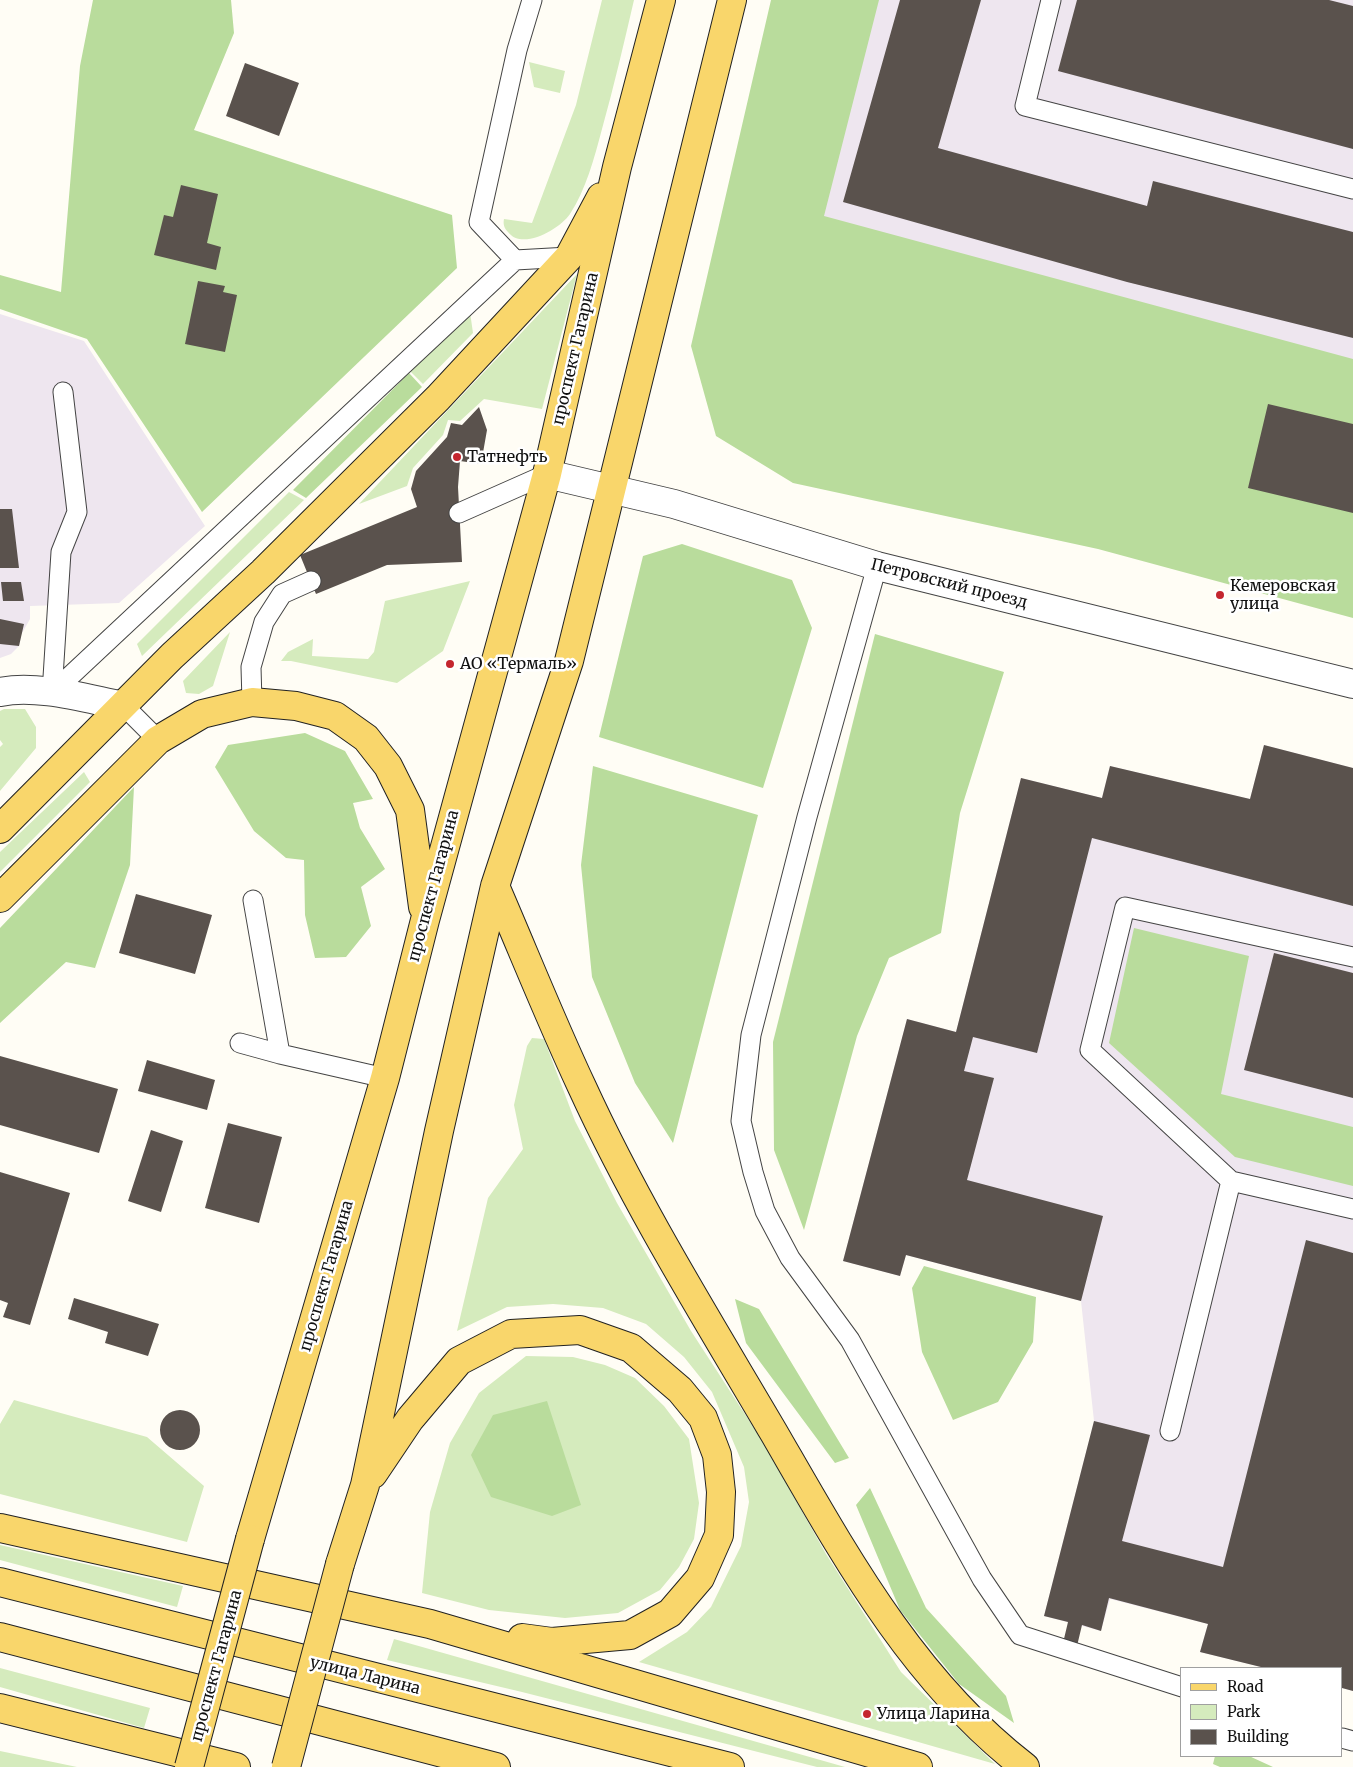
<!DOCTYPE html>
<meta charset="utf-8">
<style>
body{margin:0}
#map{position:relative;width:1353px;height:1767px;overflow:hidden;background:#fffdf5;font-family:Merriweather,serif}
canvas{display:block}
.legend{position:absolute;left:1180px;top:1667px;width:162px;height:90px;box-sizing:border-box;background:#fff;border:1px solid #a0a0a0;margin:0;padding:6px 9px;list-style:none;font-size:15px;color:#111}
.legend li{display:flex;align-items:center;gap:10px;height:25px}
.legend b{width:25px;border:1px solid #a0a0a0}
</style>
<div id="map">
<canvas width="1353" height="1767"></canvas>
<ul class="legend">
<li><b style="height:6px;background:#f9d66b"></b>Road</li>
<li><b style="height:14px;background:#d5ebbd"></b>Park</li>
<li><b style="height:14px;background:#5a524d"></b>Building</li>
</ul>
</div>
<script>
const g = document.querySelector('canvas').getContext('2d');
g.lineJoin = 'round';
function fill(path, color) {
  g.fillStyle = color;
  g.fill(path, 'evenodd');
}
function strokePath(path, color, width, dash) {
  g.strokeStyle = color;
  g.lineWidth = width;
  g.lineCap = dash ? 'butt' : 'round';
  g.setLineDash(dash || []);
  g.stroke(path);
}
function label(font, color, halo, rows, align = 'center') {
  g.font = font + ' Merriweather,serif';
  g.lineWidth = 5;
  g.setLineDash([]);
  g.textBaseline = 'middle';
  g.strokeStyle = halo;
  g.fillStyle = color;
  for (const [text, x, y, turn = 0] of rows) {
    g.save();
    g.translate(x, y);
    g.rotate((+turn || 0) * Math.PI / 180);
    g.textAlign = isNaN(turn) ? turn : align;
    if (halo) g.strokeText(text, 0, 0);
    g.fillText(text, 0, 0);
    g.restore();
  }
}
const industrial = new Path2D(`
 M833,0H1353V564L723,406Z
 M0,314L84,341L205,526L119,603L30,606V619L21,635L19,646L11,654L0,658Z
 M1264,745L1353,768V1691L1342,1688V1668H1265L1200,1652L1208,1624L1110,1599L1101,1631L1044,1616L1094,1421L1081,1301L906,1255L900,1276L843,1261L907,1019L956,1032L1021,778L1102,798L1110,766L1250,799Z`);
const green = new Path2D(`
 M602,0H634C624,43 614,86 602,129C594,159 586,189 570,214C560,229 522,251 508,232C504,228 503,224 504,219L532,223L576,105Z
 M529,62L565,71L560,93L534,87Z
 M577,274L542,409L484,399L460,421L448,420L443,435L413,468L407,486L359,504Z
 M470,312L473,333L423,384L409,370Z
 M289,492L304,500L142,656L137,644Z
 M470,581L443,651L397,683L291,661H281L288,652L313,639L312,656L368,659L374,652L385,601Z
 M230,632L213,686L199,694L186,693L183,681Z
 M4,709H25L36,727V748L0,791V747L3,744L0,740V711Z
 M84,772L90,782L0,872V852Z
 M532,1038L544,1039L575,1121L617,1203L691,1331L763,1442L826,1554L901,1672L995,1764L639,1662L687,1632L711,1607L741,1546L749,1502L744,1467L712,1392L684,1357L646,1324L603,1308L553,1304L507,1307L457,1331L488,1198L523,1149L514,1105L527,1046Z
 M526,1356L573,1357L605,1365L635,1378L664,1406L689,1439L699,1503L694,1539L679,1567L660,1590L618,1613L565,1618L489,1610L422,1593L430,1512L450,1443L479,1393Z
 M14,1400L147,1437L204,1486L187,1542L0,1494V1424Z
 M0,1545L183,1586L177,1607L0,1560Z
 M394,1639L845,1767H817L522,1692L387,1660Z
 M0,1668L150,1708L144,1728L0,1687Z
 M0,1751L77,1767H0Z`);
const forest = new Path2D(`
 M93,0H231L234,33L194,130L452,215L457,268L202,512L87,339L0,309V275L61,292L80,66Z
 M771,0H879L824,216L1353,359V618L1098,549L793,483L716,436L691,346Z
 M409,373L422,387L306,498L293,490Z
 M682,544L792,580L812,628L763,788L599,737L643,556Z
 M875,634L1004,672L960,813L941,933L889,958L857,1036L804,1230L774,1150L773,1042Z
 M305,733L345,751L373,799L353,803L360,828L385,869L361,887L371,926L346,957L315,958L305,915L304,860L286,858L254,831L215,767L228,745Z
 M593,766L758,815L673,1143L635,1083L592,977L581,865Z
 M134,787L130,865L95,968L66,962L0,1023V928Z
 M1134,928L1249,956L1221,1094L1353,1127V1186L1235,1157L1109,1043Z
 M924,1266L1036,1297L1033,1342L998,1402L953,1420L922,1352L912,1288Z
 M735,1299L759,1309L849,1458L835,1463L746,1343Z
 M547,1401L581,1505L552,1516L491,1497L471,1455L493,1415Z
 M870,1488L926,1608L1006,1696L1014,1723L959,1684L900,1610L856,1505Z
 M1215,1756H1249L1273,1767H1220L1213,1764Z`);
const building = new Path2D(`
 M900,0H981L938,148L1147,206L1153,181L1353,232V338L1127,282L843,202Z
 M1077,0H1329L1353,6V149L1058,71Z
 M245,63L299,83L279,136L226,116Z
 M181,185L218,194L207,243L221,247L216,270L154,255L164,215L173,217Z
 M198,281L225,286L223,292L237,295L225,352L185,344Z
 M1268,404L1353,424V513L1248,488Z
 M479,407L487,430L481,464L460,461L458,487L462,562L387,565L316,594L300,555L417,507L411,489L416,471L447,437L451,423L462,425Z
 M0,509H12L19,568H0Z
 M1,582H21L24,601H3Z
 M0,619L24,624L19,646L0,644Z
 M1264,745L1353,768V906L1092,838L1037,1053L973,1037L964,1071L994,1078L967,1180L1103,1216L1081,1301L906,1255L900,1276L843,1261L907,1019L956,1032L1021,778L1102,798L1110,766L1250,799Z
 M136,894L212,915L195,974L119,953Z
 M1274,953L1353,973V1098L1244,1070Z
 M0,1056L118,1089L99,1153L0,1125Z
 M147,1060L215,1080L207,1110L138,1091Z
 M228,1123L282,1137L259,1223L205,1208Z
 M151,1130L183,1141L161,1212L128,1201Z
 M0,1172L70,1193L30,1325L3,1317L8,1303L0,1300Z
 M1306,1240L1353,1253V1691L1342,1688V1668H1265L1200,1652L1208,1624L1109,1598L1101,1631L1082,1625L1077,1646L1063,1643L1068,1622L1044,1616L1094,1421L1150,1435L1122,1541L1223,1567Z
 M74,1298L159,1324L148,1356L105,1343L108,1332L68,1319Z
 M160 1430a20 20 0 1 1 40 0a20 20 0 1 1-40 0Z`);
const service = new Path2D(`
 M532,0L517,50L479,222L515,260L569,257
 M1051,0L1025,106L1353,189
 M459,513L547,474
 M877,566L807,817L751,1035L741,1121L753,1172L765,1211L790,1258L850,1340L982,1579L1020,1635L1182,1687
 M52,693L515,260
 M52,693L61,552L77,512L63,392
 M252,702L251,667L264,622L282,594L311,581
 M124,706L158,740
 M253,900L280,1054L385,1078
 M240,1043L280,1054
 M1231,1181L1090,1050L1125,907L1353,957
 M1170,1431L1231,1181L1353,1209
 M1342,1738L1353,1741`);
const minor = new Path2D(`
 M547,474L674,504L877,566L1353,684
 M0,692C37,684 87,699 124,706`);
const primary = new Path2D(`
 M0,829L172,656L263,572L438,398L569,257L601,197
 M495,886C524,953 551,1021 582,1087C637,1207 707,1319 774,1433C844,1554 912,1680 1025,1767
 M0,898L158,740L202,714L252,702L296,706L335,716L366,738L388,766L410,810L423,907
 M373,1474L410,1419L459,1361L511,1334L580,1330L631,1348L680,1390L703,1418L717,1455L721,1492L719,1535L700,1578L670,1613L630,1635L552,1642L522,1638
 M0,1528L430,1624L918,1767
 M250,1539L385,1078L425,920L547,474L617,167L661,0
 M340,1564L365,1485L439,1131L495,886L569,661L732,0
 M0,1582L730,1767
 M0,1637L496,1767
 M0,1708L236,1767`);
const primaryBridge = new Path2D(`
 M189,1767L250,1539
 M286,1767L340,1564`);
const markers = [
 [457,457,5,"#c4262e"],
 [1220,595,5,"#c4262e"],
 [450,664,5,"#c4262e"],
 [867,1714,5,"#c4262e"]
];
const streetNames = [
 ["проспект Гагарина",576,349,-77],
 ["Петровский проезд",949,584,14],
 ["проспект Гагарина",434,886,-75],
 ["проспект Гагарина",327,1276,-74],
 ["проспект Гагарина",217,1666,-75],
 ["улица Ларина",365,1676,14]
];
const poiNames = [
 ["Татнефть",467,457],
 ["Кемеровская",1230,586],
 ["улица",1230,604],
 ["АО «Термаль»",460,664],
 ["Улица Ларина",877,1714]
];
fill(industrial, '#eee6ef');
fill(green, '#d5ebbd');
fill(forest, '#b9dc9c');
fill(building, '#5a524d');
strokePath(service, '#444', 21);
strokePath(minor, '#444', 30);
strokePath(primary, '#222', 30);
strokePath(service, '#fff', 19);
strokePath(minor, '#fff', 28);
strokePath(primary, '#f9d66b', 28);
strokePath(primaryBridge, '#222', 30, []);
strokePath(primaryBridge, '#f9d66b', 28);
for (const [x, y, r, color] of markers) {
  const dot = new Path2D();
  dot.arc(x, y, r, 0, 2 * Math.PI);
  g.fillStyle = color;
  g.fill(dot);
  strokePath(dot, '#fff', 2);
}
label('16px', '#111', '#fff', streetNames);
label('16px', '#111', '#fff', poiNames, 'left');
</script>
